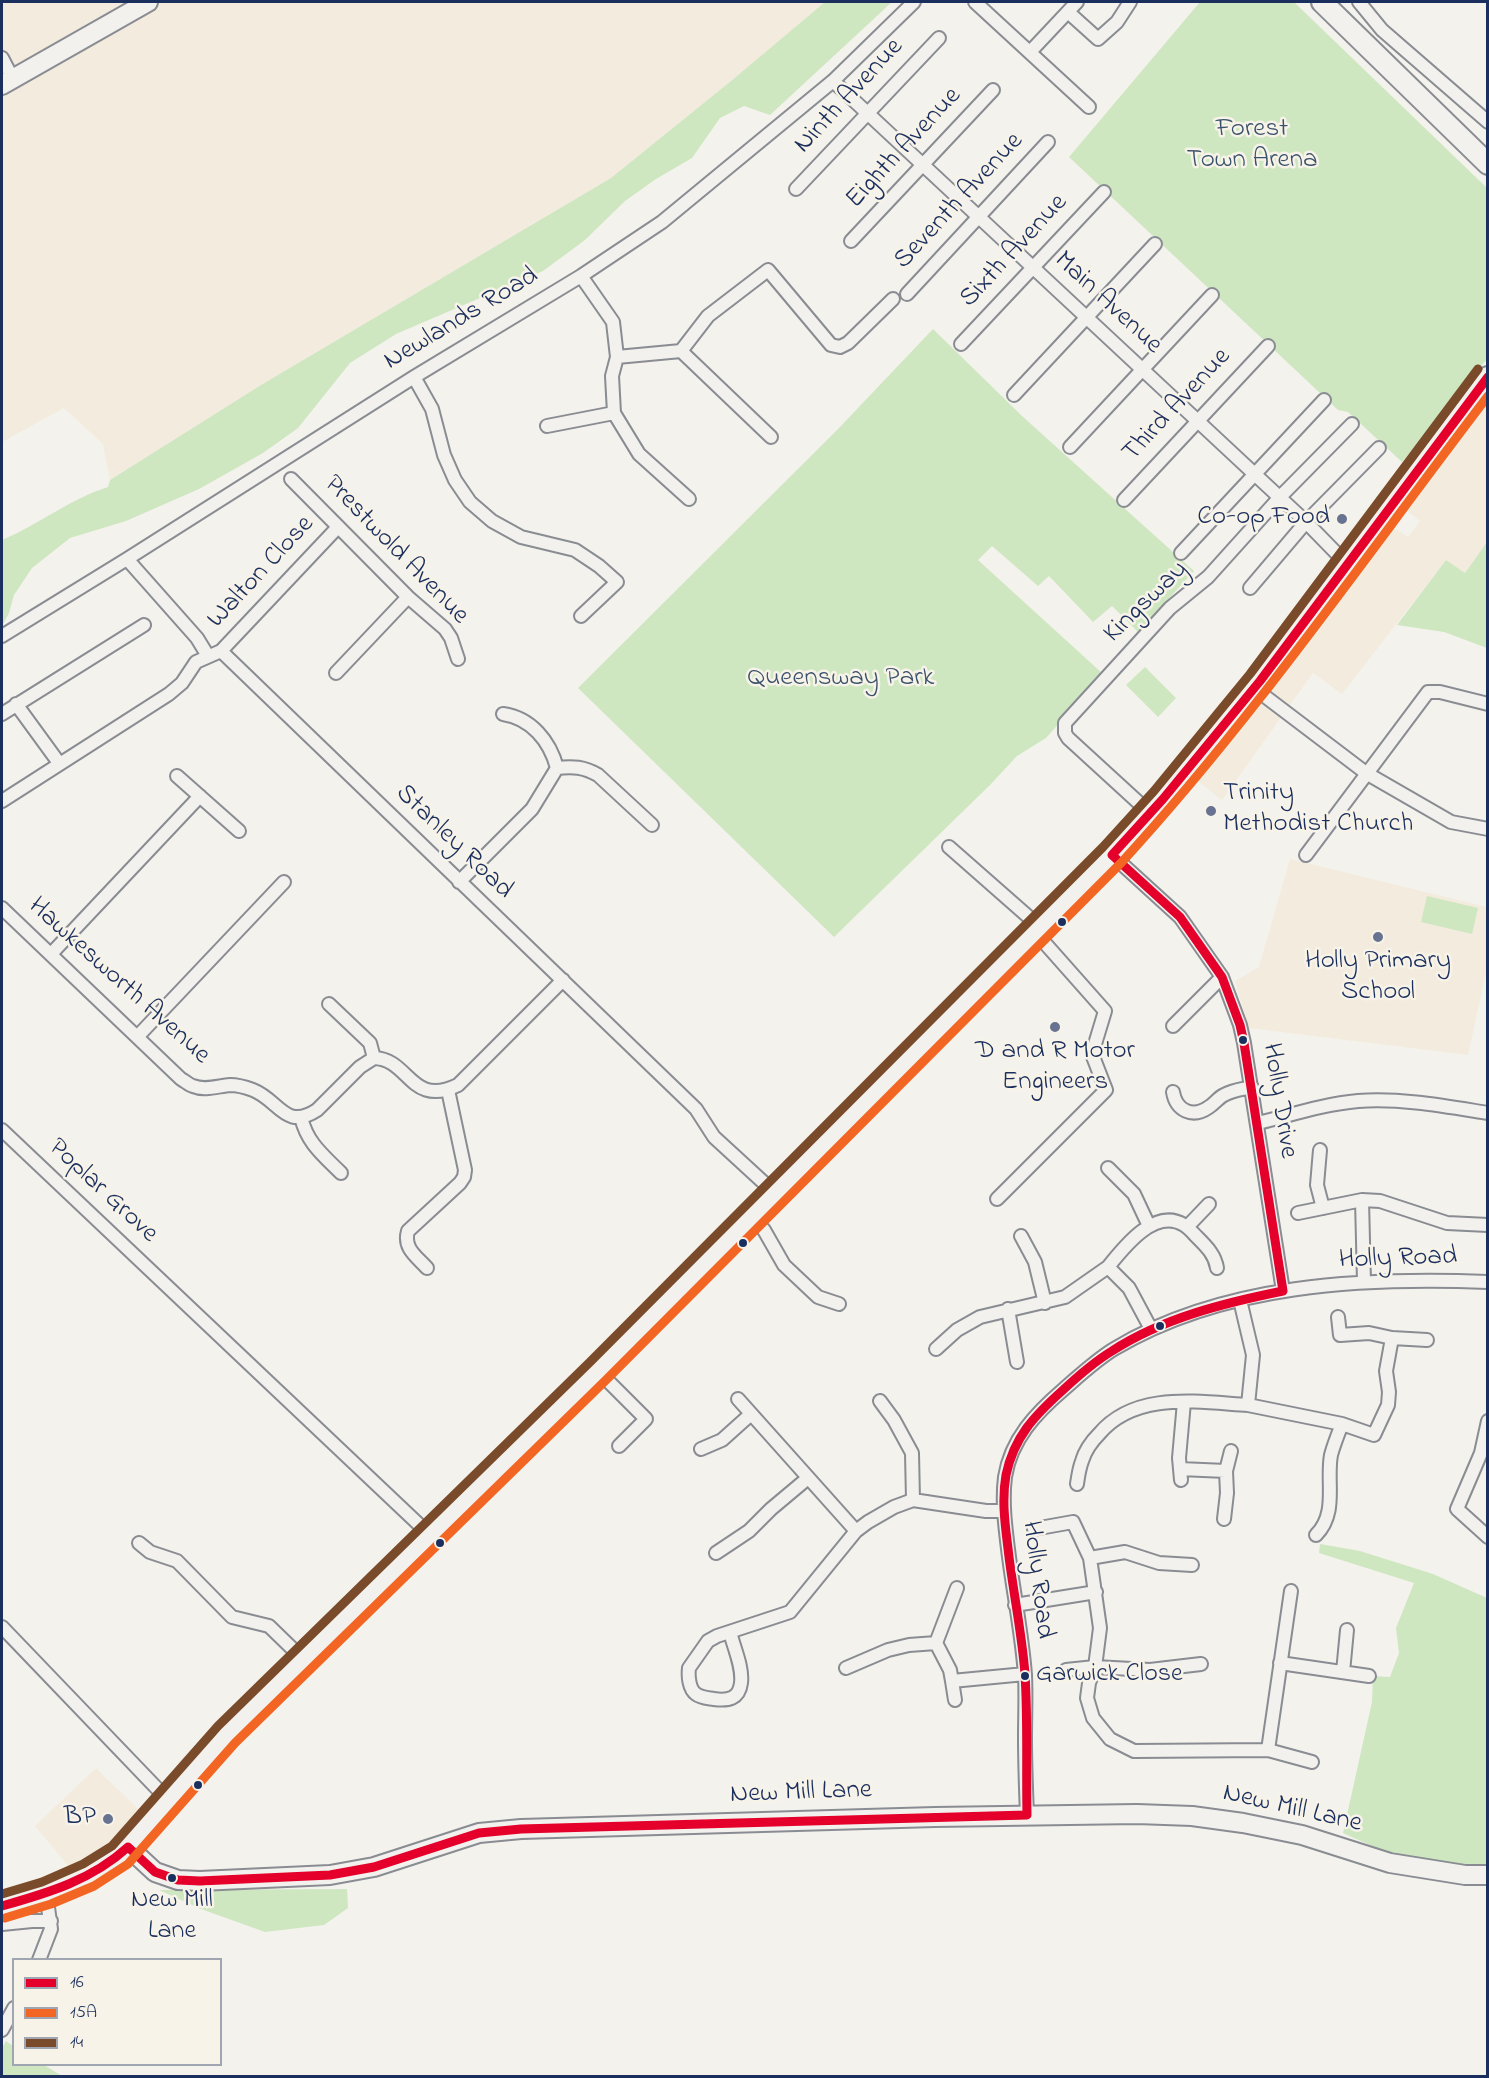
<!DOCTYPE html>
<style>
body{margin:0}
#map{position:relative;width:1489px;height:2078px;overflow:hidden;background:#f4f2ec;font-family:"Indie Flower",sans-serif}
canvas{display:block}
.frame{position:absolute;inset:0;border:3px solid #1b2f5e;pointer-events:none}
.legend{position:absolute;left:12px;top:1958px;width:210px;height:108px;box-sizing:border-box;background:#f7f3e8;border:2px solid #9fa5b1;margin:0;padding:8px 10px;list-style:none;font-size:18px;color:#1b2f5e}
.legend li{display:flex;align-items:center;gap:12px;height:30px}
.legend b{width:30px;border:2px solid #9fa5b1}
</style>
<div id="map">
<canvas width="1489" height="2078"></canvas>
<div class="frame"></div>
<ul class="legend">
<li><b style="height:8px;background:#e4002b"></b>16</li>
<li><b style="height:8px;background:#f26522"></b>15A</li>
<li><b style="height:8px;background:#7a4b2a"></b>14</li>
</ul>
</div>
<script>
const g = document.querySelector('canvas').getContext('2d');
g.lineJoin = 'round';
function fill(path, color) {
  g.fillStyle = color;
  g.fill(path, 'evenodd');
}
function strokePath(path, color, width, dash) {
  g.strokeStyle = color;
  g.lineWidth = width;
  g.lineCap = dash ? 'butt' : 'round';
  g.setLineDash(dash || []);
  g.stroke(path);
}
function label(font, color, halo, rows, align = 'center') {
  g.font = font + ' "Indie Flower",sans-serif';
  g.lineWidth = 5;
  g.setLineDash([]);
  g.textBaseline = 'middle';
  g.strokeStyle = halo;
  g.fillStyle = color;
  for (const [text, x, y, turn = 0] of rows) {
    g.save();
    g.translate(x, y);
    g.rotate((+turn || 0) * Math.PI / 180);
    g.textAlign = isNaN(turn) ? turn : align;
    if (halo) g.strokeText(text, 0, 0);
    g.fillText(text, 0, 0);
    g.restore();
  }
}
const built = new Path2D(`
 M2,2H825L731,81L611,178L261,385L110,480L103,444L64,408L2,442Z
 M1487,395V542L1465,573L1446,560L1342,694L1313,673L1222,800L1190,775L1387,524L1408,537L1420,521L1401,506Z
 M1290,859L1487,907V967L1468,1055L1249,1028L1235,981L1259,967Z
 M96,1768L142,1813L111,1845L93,1858L71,1869L35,1826Z`);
const green = new Path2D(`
 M825,2H892L770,115L744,106L720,118L692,158L656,179L625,201L585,240L543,271L396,334L350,363L298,428L263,453L199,489L126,521L70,538L32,568L14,595L9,613L2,626V540C38,525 70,499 108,487L110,480L261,385L611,178L731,81Z
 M1200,2H1294L1487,188V359L1402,462L1348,412L1338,410L1069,157Z
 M933,329L1022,416L1194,571L1138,632L1112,606L1093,622L1049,576L1038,586L992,546L978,560L1103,674L1046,738L1017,756L991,784L834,937L578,688L838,429Z
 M1487,542V648L1444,632L1397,625L1446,560L1465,573Z
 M1145,667L1176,698L1158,717L1126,685Z
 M1427,896L1478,908L1472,934L1421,922Z
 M1320,1544L1360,1551L1433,1574L1487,1598V1865L1453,1864L1392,1855L1343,1833L1372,1702L1373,1676L1390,1677L1399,1653L1396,1628L1414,1583L1319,1553Z
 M347,1889L348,1908L324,1925L265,1932L201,1909L159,1890Z
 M6,2041L13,2046L14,2064L44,2065L62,2076H2V2048Z`);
const street = new Path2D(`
 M975,2L1089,107
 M1359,2L1382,30L1488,122
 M1068,12L1098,39L1117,22L1130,2
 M1030,52L1077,2
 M2,58L13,79
 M833,81L1306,522L1347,564
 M796,189L939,38
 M851,241L993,90
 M581,276L613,322L617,357L612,376L614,413L639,454L689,499
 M907,294L1048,142
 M961,344L1104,192
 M681,351L708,316L768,270L831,345L840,347L848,343L893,299
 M617,357L681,351L771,437
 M414,377L432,409L444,455L455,480L470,502L492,521L521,537L575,550L599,566L617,582L581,616
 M1014,395L1155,244
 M547,426L614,413
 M1070,447L1212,295
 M291,479L408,597L445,629L451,638L458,659
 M1124,500L1268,346
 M1181,553L1324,400
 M127,559L197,638L208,656
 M1250,588L1306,522L1379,448
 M2,636L127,559L414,377L581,276L662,222L833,81L914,2
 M221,651L338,527
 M336,673L408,597
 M1254,688L1366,773L1451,822L1488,829
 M16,704L59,763
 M2,714L144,625
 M557,768C573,766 584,767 598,775L652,825
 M177,776L239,831
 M2,801L169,694L182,683L196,662L221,651L696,1109L714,1137L775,1193
 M1151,814L1068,738L1065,733V723L1170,608L1208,577L1280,497L1352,424
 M949,847L1040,927
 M1112,855L1180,917L1222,977L1240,1025L1244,1043L1283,1291
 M1306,855L1428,692H1440L1488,704
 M459,882L532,809L557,768C550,741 531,718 503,714
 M2,908L181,1079C185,1081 189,1085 193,1086C205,1091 218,1086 230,1085C238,1085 245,1087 253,1090C279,1100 285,1131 317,1110L360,1067L374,1058C410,1059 410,1108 458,1085L563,980
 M51,954L200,796
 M329,1004L370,1043L374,1058
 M1173,1026L1222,977
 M138,1036L284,882
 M1173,1092C1176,1110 1192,1119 1209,1107C1214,1104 1218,1098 1224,1095C1232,1090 1243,1089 1252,1087
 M301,1117C307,1143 323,1155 341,1173
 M1258,1123C1291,1115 1324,1104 1358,1101C1402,1098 1444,1106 1488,1113
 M2,1130L430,1535
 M1320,1150L1317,1185L1323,1208
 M1108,1168L1134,1194L1149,1226
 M997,1199L1106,1090L1092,1054L1105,1011L1035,932
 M1298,1213L1362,1200
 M751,1218L764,1230L784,1265L818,1297L839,1304
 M1187,1227L1209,1204
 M1021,1236L1035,1262L1045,1303
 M1108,1267C1124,1247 1155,1207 1184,1225C1189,1228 1193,1233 1197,1237C1207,1247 1215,1255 1217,1268
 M427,1268C416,1256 403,1248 408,1231L460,1183L464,1177L465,1170L448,1090
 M1364,1282L1362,1200L1380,1201L1447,1223L1488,1225
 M1008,1309L1017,1362
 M1392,1338L1427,1340
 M936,1349L957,1330L980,1317L1065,1297L1108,1267L1129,1288L1151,1329
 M598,1371L646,1419L619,1446
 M738,1399L856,1531
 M880,1401L894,1420L912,1453L913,1500
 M1248,1405L1342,1424L1374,1435L1388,1405L1389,1392L1386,1371L1392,1338L1369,1333L1340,1335L1338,1317
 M1488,1421L1481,1453L1457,1509L1488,1537
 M701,1449L722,1440L751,1414
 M1180,1469L1226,1471
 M1181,1480L1179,1458L1184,1402
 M1077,1484C1078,1477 1079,1469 1082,1461C1085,1451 1091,1442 1099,1434C1135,1391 1198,1402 1248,1405L1253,1355L1240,1300
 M1224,1519L1227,1493L1226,1471L1231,1451
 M1034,1529L1073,1522L1090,1558
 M1316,1535C1338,1513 1326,1482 1331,1455C1334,1444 1338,1434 1342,1424
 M139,1543L150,1552L177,1561L232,1617L269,1626L304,1660
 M716,1553L749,1531L771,1509L808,1478
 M1192,1565L1159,1563L1125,1552L1090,1558L1100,1628L1095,1667L1089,1683L1087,1698L1093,1718L1110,1739L1134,1751L1268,1750L1312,1762
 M1015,1605L1096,1592
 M2,1627L169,1801
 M730,1632C734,1648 743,1667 741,1683C739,1699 728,1701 714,1699C708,1698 701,1698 696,1694C689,1689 688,1676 689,1668L708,1641L717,1636L790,1612L856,1531L868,1522L894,1507L913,1500L986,1511H1003
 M936,1643L957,1588
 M1280,1663L1369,1676
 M846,1668L888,1650L909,1645L936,1643L950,1670L952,1681L1025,1674
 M1066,1670L1095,1667L1150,1670L1201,1664
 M1343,1672L1347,1630
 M952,1681L955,1700
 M1268,1750L1291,1591
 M1027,1815C1026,1790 1025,1764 1025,1738C1025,1717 1026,1696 1025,1675C1022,1633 1013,1591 1008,1549C1005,1525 1002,1501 1005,1477C1011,1439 1036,1413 1064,1389C1080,1375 1096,1360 1114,1349C1222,1284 1364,1277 1488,1282
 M2,1924L32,1921H51
 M39,1960L51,1929L46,1893
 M2,2030L14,2008`);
const secondary = new Path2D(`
 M2,85L148,2
 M128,1847L155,1872L178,1880L200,1881L330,1875L374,1867L479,1833L521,1829L935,1817L1137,1814L1192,1816L1243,1823L1302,1835L1390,1863L1465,1875H1488
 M2,1906L46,1893L89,1875L120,1855L226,1735L304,1660L598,1371L1112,855C1252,708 1364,536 1488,376`);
const primary = new Path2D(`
 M1322,2L1488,164`);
const bus1 = new Path2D(`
 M1112,855L1163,799L1260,681L1488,377
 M1112,855L1180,917L1222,977L1240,1025L1244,1043L1283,1291
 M1027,1815C1026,1768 1028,1721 1025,1674C1022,1635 1014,1596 1009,1557C1006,1530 1001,1503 1006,1475C1014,1437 1034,1416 1063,1390C1078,1376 1094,1362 1112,1351C1163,1318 1224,1303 1283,1291
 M128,1847L155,1872L178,1880L200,1881L330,1875L374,1867L479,1833L521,1829L1027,1815
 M2,1906C48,1893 92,1880 128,1847`);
const bus2 = new Path2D(`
 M5,1918L51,1904L94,1886L128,1864L235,1743L606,1380L1121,863C1255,717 1367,554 1488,396`);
const bus3 = new Path2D(`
 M2,1894L42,1882L83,1864L112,1846L218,1726L590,1362L1103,847L1154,791L1250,674L1478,369`);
const markers = [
 [1342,519,6,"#677390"],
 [1211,811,6,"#677390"],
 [1062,922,5,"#1b2f5e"],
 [1378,937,6,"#677390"],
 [1055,1027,6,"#677390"],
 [1243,1040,5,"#1b2f5e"],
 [743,1243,5,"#1b2f5e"],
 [1160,1326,5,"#1b2f5e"],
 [440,1543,5,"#1b2f5e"],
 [1025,1676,5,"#1b2f5e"],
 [198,1785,5,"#1b2f5e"],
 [108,1819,6,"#677390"],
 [172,1878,5,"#1b2f5e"]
];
const busNames = [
 ["Garwick Close",1036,1676],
 ["New Mill",172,1902,"center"],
 ["Lane",172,1933,"center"]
];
const streetNames = [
 ["Ninth Avenue",850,97,-47],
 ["Eighth Avenue",905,149,-47],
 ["Seventh Avenue",960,202,-47],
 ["Sixth Avenue",1015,252,-47],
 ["Main Avenue",1107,304,43],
 ["Newlands Road",462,320,-31],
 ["Third Avenue",1178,406,-47],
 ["Prestwold Avenue",395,551,46],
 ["Walton Close",262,573,-47],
 ["Kingsway",1147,603,-44],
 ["Stanley Road",453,843,44],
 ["Hawkesworth Avenue",118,982,42],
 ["Holly Drive",1278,1101,81],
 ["Poplar Grove",102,1192,43],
 ["Holly Road",1398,1260,-2],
 ["Holly Road",1036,1580,83],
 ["New Mill Lane",801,1794,-2],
 ["New Mill Lane",1292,1810,13]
];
const parkNames = [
 ["Forest",1252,131],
 ["Town Arena",1252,162],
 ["Queensway Park",841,680]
];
const poiNames = [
 ["Co-op Food",1330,519],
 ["Trinity",1223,795,"left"],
 ["Methodist Church",1223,826,"left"],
 ["Holly Primary",1378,963,"center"],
 ["School",1378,994,"center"],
 ["D and R Motor",1055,1053,"center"],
 ["Engineers",1055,1084,"center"],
 ["BP",96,1819]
];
fill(built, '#f3ebdd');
fill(green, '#cee7c1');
strokePath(street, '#898c92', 16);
strokePath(secondary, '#898c92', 22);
strokePath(primary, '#898c92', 24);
strokePath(street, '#f2f1ed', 12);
strokePath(secondary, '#f2f1ed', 18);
strokePath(primary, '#f2f1ed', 20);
strokePath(bus1, '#e4002b', 9);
strokePath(bus2, '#f26522', 9);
strokePath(bus3, '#7a4b2a', 9);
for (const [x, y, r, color] of markers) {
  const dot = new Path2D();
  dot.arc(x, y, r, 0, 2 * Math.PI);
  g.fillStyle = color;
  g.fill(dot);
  strokePath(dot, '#f7f3e8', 2);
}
label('26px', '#1b2f5e', '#f7f3e8', busNames, 'left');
label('27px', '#1b2f5e', '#f7f3e8', streetNames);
label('27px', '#39526b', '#f7f3e8', parkNames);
label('27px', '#1b2f5e', '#f7f3e8', poiNames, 'right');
</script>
